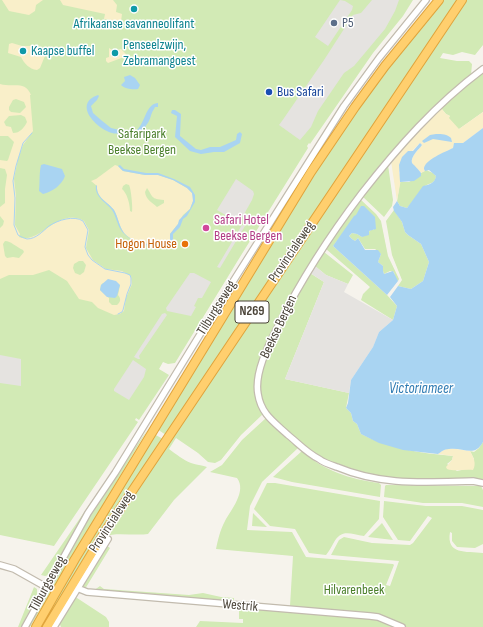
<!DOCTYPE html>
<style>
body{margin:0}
canvas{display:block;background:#f6f3ec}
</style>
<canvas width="483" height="627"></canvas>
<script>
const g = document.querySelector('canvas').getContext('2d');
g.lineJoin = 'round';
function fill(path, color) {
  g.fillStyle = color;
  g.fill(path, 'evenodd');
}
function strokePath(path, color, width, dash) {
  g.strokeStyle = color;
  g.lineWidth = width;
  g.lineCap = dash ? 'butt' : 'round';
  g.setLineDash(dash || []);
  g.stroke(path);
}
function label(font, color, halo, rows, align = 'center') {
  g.font = font + ' "Sofia Sans Condensed",sans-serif';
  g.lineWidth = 3;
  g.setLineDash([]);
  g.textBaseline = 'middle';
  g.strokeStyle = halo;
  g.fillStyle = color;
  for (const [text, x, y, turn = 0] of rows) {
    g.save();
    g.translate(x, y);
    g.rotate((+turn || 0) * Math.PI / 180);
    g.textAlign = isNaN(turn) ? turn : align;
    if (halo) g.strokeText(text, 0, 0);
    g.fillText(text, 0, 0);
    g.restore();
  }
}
const green = new Path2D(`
 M0,0H413L403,16L373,53L310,144L309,143L307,146L308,148L240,257L175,363L168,364L163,362L159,369L169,375L139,420L136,418L135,420L138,422L54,546L0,535Z
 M444,0H459L166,435L157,429L314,173L373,87L418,31Z
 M467,0H483V45L475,55L462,52L453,55L443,53L440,58L457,61H469L472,64L471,75L439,102L425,117L376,170L354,200L330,234L261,359C254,378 250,397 263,414L241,435L221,460L215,463L208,462L198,453L176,438L169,449C176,454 183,460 191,463C197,465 201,465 207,467L174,500L148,534C135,536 117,532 105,536Z
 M483,72V112L459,129H458L448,118L450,116L446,114L441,108Z
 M388,165L393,200L392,206L384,217L362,196Z
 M426,170L433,173L436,176C435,185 429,182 424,187C418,192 413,202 407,208L400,206L397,201L400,182H409L420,176L421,173Z
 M360,199L376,214L381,221L388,256L399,279L398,281L395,278L394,272L390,271L384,274L383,271V266L378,262L381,254L375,249H365L358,238L355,241L352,239L349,236L352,233L357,234L362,237L371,230H374L361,206L360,211L333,246L387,295L397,306L393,320L361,300L363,294L370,287L326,249Z
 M394,210L402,222L405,232L408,235L421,244L429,262L423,281L411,289L398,286L402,280L392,255L386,221Z
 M324,252L353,275L348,284L326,275L315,266Z
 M310,273L324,282L285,379L349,393L346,408L351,413L353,421L357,424L361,434C391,449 420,453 453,456L452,460L447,464L457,471L466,469L474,459L470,451L474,452L479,448L483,442V481C451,480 418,482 386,478C371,476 356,471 342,466C335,464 326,462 319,458C307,451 297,440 286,431C274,419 260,407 260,389C259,356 294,301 310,273Z
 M266,418L298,448L262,482L250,506L247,530L292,532L306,557L393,564L394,565L386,585L390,586L399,561L331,555L339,540L344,537L372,543L410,545L413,543L432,518L428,516L410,541L398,540L383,517L384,501L426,506H462L483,510V544L475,548L457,547L452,541V533L450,532C446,555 466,551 483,553V627H196L200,621L243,623V619H239V607L307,608L290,606L293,556L216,549C218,540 220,530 225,521C231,510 247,491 237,478L210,472L222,465L242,440Z
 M148,429L30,627H28L91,511Z
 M154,434L163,439L100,531L44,627H40Z
 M302,451C324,471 350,479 379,483L381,485L380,497L292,482L273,477Z
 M267,483H275L380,501L379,519L364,536C350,534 341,528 333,544C331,548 329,551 326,555L309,553L295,529L270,526L254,509Z
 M386,485L481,486L483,490V507L462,503H423L384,497L385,486Z
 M98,492L49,575L45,576L41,575Z
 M253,513L267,527L252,526Z
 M382,523L393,540L368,537Z
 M106,545L110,548L85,589L82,586Z
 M100,586L104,589L189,595L203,593L221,597L234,598V602L93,591Z
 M34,587L37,589V596L21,627H18Z
 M74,596L106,617L109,622V627H61L59,622Z`);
const sand = new Path2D(`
 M2,0H43L36,5L35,11L29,15L9,11Z
 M60,0H113L117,5L116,12L122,14L121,21L104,19L105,14L63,5Z
 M12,43L22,46H32L44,53L47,49L63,53L62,55L47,51L40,68L37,70C29,69 24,63 21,57L8,53L9,44Z
 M109,48L114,51L121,49L126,54L124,57L108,63L106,61V58L109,57Z
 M0,84C14,88 25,80 31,95H30L33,131L23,145L18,159L14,179L16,196L15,225L20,234L19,237C39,246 58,206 84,221L89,230L86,248L93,260L106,269L122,271L131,276L132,284L126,298L124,311L120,314L114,315L98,308L92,302L79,299L67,281L49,270L33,275H9L0,279V228L3,225L4,221L0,216V207L5,203V189L7,175L5,169L0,168V160L7,161L8,160L14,142L8,136H0ZM16,99L24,102L26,107L20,113L11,112L9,110V107L13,100ZM21,115L25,117L27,122C24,128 20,133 13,133L11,127L6,126L4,122L9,116ZM5,241C11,241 16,247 23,250L24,252L19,258L13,257L7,258L5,256L3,244ZM79,261H83L86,265L84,272L80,275L75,273L73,268L74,264ZM103,283L120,285L118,295C121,298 121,302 117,305H112L109,302V298L100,290L101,285Z
 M441,108L446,114L450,116L449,118L459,129L483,112V128L463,143L454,144L453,148C440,154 434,159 424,169L425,171L421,173C419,170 414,166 412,163C410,157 419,149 422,145L420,143L412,151H410L399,172L401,179L397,201L391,161Z
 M115,165L118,166L123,171L145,175H158L173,180L187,188L192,193L194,197L193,201L190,209L183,215L178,224L170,234V243C159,248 132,243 124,233C119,226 118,217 114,210C108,202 96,198 97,186L91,181L96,179ZM126,184C127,184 128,185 129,185C131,188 133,209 132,212L130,211C130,204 127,193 122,189L123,186ZM147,188C153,197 151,199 164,200V203L157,207C152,202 146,200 145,192Z
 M449,448L470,451C473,457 477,463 473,470C464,469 455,472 447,469L446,467L452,460L453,456L438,454L444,450Z`);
const parking = new Path2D(`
 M340,0L345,1L353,6L352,10L328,46L315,37Z
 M372,0H399L395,11L385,29L354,66L344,73L318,111L311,127L300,140L279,125L282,121L324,60L353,15L361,13Z
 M236,179L253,191L254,194L252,200L239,223L217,210Z
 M242,225L245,226L220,268L217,267Z
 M315,266L326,275L348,284L344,292L393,320L379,332L373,347L351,380L349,393L285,379L324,282L310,273Z
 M190,273H194L211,282L202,298H198L194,306L196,307L191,316L167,311L166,308Z
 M165,313L167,315L139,356L140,359H138L134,357L162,314Z
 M0,355L21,359V386L0,383Z
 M133,360L146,369L144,377L129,400L114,391V389Z`);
const water = new Path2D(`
 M130,75L135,78L140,85L138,89C133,90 125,89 121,85L125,81L124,77Z
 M98,95L99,96L97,100L91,106L93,113L101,120L111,128L124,131L127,134C147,133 142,104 158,103V107H155L154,109C151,113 151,117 149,121C146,126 141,133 136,137C130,142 124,136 118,134C116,133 115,134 112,133C97,129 72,104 98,95Z
 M172,110H175L181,114L180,136L196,149L201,150L210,147H220L236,140L237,134L240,132L242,134L240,143L224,152H214L201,154L190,151L175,137L177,116L171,113Z
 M483,128V442C474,458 464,447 449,449C444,449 441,452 438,454L403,450L379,443L361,434L357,424L353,421L351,413L346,408L348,403L351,380L373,347L379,332L393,320L397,306L390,297L398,286L411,289L423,281L429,262L421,244L408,235L405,232L402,222L394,211L393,207L397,201L400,206L407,208L423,186C429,185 435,183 436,176L429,170L425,171L424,169C424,160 445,152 453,148L454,143H463Z
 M436,134C442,134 447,134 451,138L452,142L433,139L424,143L422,141L430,135Z
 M420,143L422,145C419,149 410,157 412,163C414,165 419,170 421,173V176L414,181L400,182L399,165L402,157L408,151H413Z
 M44,164L62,169L65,176C62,185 52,192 43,194L39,191C40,182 39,174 41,165Z
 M120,165L124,169L146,173H158L174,179L190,187L195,195V202L187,216L183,219L180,227L173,234V241C171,242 168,245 165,246C153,250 127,241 121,230C117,224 116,216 112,210C106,202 94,197 96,185L97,186C96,198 108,202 114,210C118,217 119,226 124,233C131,243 159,248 170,243V234L178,224L179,220L190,209L193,201L192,193L187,188L173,180L158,175H145L123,171L118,166Z
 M361,206H364L375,217L376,229L369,231V235L362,237L357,234L352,233L349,236L352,239L355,241L358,238L365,250H378L381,254L378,262L383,266V271L384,274L393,271L398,281L387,295L333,246L354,216L356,215Z
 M108,279L116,281L120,285L117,296L115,298L107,297L100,290L101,285Z`);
const stream = new Path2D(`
 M32,133L23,143L16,166L13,181L15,198L14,225L18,235C21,237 24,238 27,239C36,239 43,231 49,226C58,220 74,215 83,221L88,230L85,247L88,255L92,260L105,269L125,273L130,275L131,278V284L127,294L123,310L122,312L118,314`);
const minor = new Path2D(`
 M483,69C436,104 398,147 362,193C330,235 302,278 278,326C269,344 254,373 258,394C261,414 274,422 288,435C298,443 307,453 319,459C324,463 331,465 337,467C382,486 425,482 473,481L483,483
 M0,565L14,569L46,587
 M77,588L87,592L370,616L378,617L402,627
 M25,627L88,513L115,473L215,310L344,106L379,58L426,0
 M54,627L108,539`);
const highway = new Path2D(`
 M36,627L75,559L311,172L355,107L385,66L439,0
 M47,627L106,530L462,0`);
const markers = [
 [134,9,4,"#0f9aa8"],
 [334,23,4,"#5c6f8a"],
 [23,51,4,"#0f9aa8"],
 [115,53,4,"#0f9aa8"],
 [269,92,4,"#1a4fb4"],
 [206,228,4,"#d1479c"],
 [185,244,4,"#e8710a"]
];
const shields = [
 [252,312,34]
];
const shieldNames = [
 ["N269",252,312]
];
const serviceNames = [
 ["P5",342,23]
];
const cultureNames = [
 ["Afrikaanse savanneolifant",134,24,"center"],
 ["Penseelzwijn,",123,45],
 ["Zebramangoest",123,61],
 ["Kaapse buffel",31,51]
];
const transitNames = [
 ["Bus Safari",277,92]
];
const parkNames = [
 ["Safaripark",142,134],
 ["Beekse Bergen",142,150],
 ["Hilvarenbeek",354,590]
];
const hotelNames = [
 ["Safari Hotel",214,220],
 ["Beekse Bergen",214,236]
];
const foodNames = [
 ["Hogon House",177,244]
];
const streetNames = [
 ["Provincialeweg",292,252,-56],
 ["Tilburgseweg",217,308,-58],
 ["Beekse Bergen",279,327,-65],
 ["Provincialeweg",112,522,-57],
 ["Tilburgseweg",48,584,-61],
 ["Westrik",240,606,5]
];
const waterNames = [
 ["Victoriameer",421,389]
];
fill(green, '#d2eab5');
fill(sand, '#f9efc9');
fill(parking, '#e5e3e0');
fill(water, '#a9d4f2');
strokePath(stream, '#a9d4f2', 1);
strokePath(minor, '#c2bbae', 8);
strokePath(highway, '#e0a43c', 10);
strokePath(minor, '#fff', 5.5);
strokePath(highway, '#ffcf6e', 8);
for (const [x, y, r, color] of markers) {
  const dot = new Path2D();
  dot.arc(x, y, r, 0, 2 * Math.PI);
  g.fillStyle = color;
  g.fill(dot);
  strokePath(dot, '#fff', 1.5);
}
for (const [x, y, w] of shields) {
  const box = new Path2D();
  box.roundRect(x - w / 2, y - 11, w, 22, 3);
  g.fillStyle = '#fff';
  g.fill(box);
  strokePath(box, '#4b4439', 1);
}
label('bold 13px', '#4b4439', null, shieldNames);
label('14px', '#4e5e75', '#fff', serviceNames, 'left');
label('14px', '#0d838f', '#fff', cultureNames, 'left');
label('14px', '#164399', '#fff', transitNames, 'left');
label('14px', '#4a7f2a', '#fff', parkNames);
label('14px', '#b23c85', '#fff', hotelNames, 'left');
label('14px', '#c56008', '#fff', foodNames, 'right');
label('14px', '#4b4439', '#fff', streetNames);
label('italic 15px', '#2e7ab2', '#fff', waterNames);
</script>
